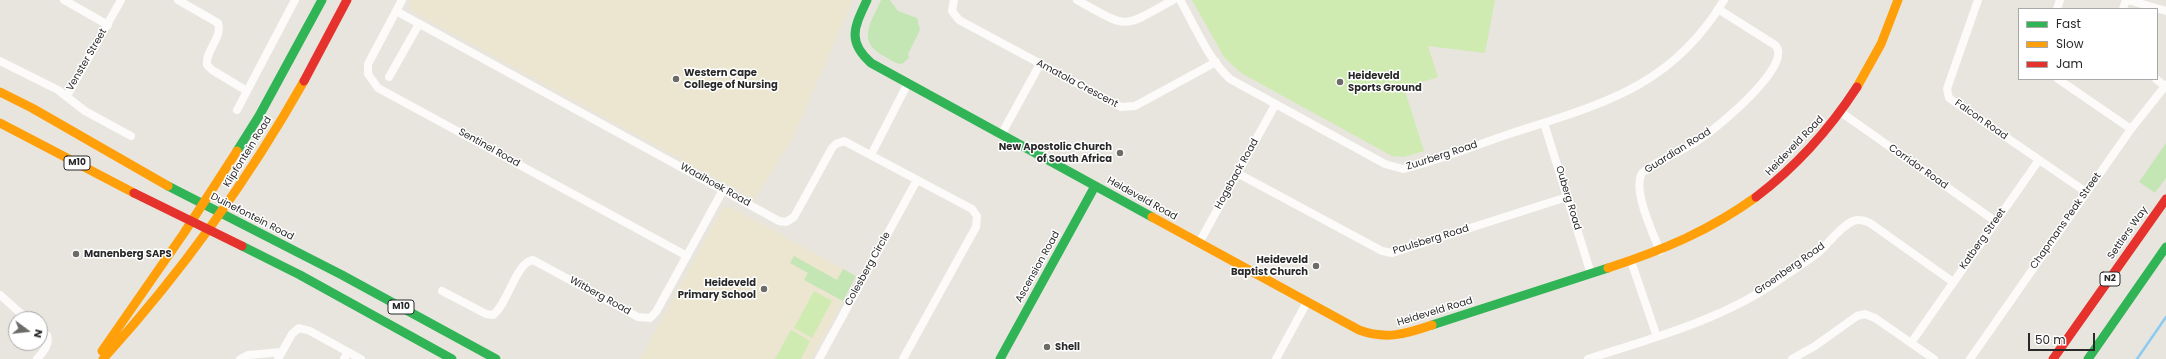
<!DOCTYPE html>
<style>
body{margin:0}
#map{position:relative;width:2166px;height:359px;overflow:hidden;background:#e8e5de;font-family:Poppins,sans-serif}
canvas{display:block}
.legend{position:absolute;left:2018px;top:8px;width:140px;height:72px;box-sizing:border-box;background:#fff;border:1px solid #a9a9a9;margin:0;padding:5px 7px;list-style:none;font-size:12px;color:#292929}
.legend li{display:flex;align-items:center;gap:8px;height:20px}
.legend b{width:20px;border:1px solid #a9a9a9}
.north{position:absolute;left:8px;top:311px;width:40px;height:40px;box-sizing:border-box;background:#fff;border:1px solid #a9a9a9;border-radius:50%;rotate:105deg;font-size:11px;font-weight:700;line-height:16px;text-align:center;color:#292929}
.north::after{content:'';display:block;margin:auto;width:14px;height:18px;background:#6c6b68;clip-path:polygon(50% 0,100% 100%,50% 72%,0 100%)}
.scale{position:absolute;left:2028px;top:333px;width:67px;height:18px;box-sizing:border-box;border:2px solid #292929;border-top:0;padding-left:5px;font-size:12px;line-height:14px;white-space:nowrap;color:#292929;-webkit-text-stroke:3px #fff;paint-order:stroke}
</style>
<div id="map">
<canvas width="2166" height="359"></canvas>
<ul class="legend">
<li><b style="height:5px;background:#30b455"></b>Fast</li>
<li><b style="height:5px;background:#ff9f0a"></b>Slow</li>
<li><b style="height:5px;background:#e5322d"></b>Jam</li>
</ul>
<div class="north">N</div>
<div class="scale">50 m</div>
</div>
<script>
const g = document.querySelector('canvas').getContext('2d');
g.lineJoin = 'round';
function fill(path, color) {
  g.fillStyle = color;
  g.fill(path, 'evenodd');
}
function strokePath(path, color, width, dash) {
  g.strokeStyle = color;
  g.lineWidth = width;
  g.lineCap = dash ? 'butt' : 'round';
  g.setLineDash(dash || []);
  g.stroke(path);
}
function label(font, color, halo, rows, align = 'center') {
  g.font = font + ' Poppins,sans-serif';
  g.lineWidth = 3;
  g.setLineDash([]);
  g.textBaseline = 'middle';
  g.strokeStyle = halo;
  g.fillStyle = color;
  for (const [text, x, y, turn = 0] of rows) {
    g.save();
    g.translate(x, y);
    g.rotate((+turn || 0) * Math.PI / 180);
    g.textAlign = isNaN(turn) ? turn : align;
    if (halo) g.strokeText(text, 0, 0);
    g.fillText(text, 0, 0);
    g.restore();
  }
}
const education = new Path2D(`
 M410,0H853L792,139L755,200L412,11Z
 M731,207L856,276L811,359H640L722,209Z`);
const green = new Path2D(`
 M881,0H890L898,11L917,18L920,30L908,54L909,58L902,64C895,64 888,58 882,55C856,40 872,21 881,0Z
 M2166,143V178L2155,193L2139,182Z
 M794,256L837,280L843,269L856,276L843,301L804,280L808,273L790,263Z`);
const pitch = new Path2D(`
 M1192,0H1495L1485,53L1428,46L1438,77L1407,87L1405,91L1424,151L1404,157L1392,156L1241,73L1224,57Z
 M814,291L832,301L812,338L794,328Z
 M791,330L810,341L801,359H775Z`);
const stream = new Path2D(`
 M2137,359L2166,317`);
const street = new Path2D(`
 M64,0L108,25
 M178,0L218,23C223,38 205,50 207,65L212,70L247,91
 M402,0L368,64V74L378,88L687,256
 M954,0L952,11L959,20L1121,107L1135,106L1216,62
 M1077,0C1129,29 1121,29 1173,0
 M1180,0C1195,26 1208,59 1230,79L1385,164L1403,169C1440,160 1476,145 1512,133C1602,104 1672,87 1724,0
 M1978,0L1949,83L1947,89L1949,98L2086,192
 M2128,0L2166,11
 M2057,9L2060,0
 M2123,9L2126,0
 M396,11L779,221L786,222L794,217L832,148L836,144L844,141L972,209L977,216L976,227L903,359
 M0,61L58,90L85,111L131,136
 M389,77L419,24
 M2058,79L2131,129
 M2156,79L2165,86
 M67,96L121,0
 M237,110L295,0
 M1842,113L1995,221
 M1544,123L1591,274
 M1001,135L1040,64
 M871,155L908,83
 M1237,173L1382,251L1392,253L1567,197
 M1199,243L1275,105
 M1660,251C1653,233 1632,190 1642,173C1659,159 1682,152 1700,139C1717,128 1795,64 1775,45L1718,9
 M1631,261L1657,337
 M442,291L486,314L493,315C508,304 516,262 533,260L638,317L650,318L656,312L723,190
 M0,295L27,319
 M37,359C44,351 50,345 47,335L40,330
 M240,359L248,355L282,352
 M278,359L292,334L299,328L310,331L348,352
 M344,359L348,352L361,359
 M819,359L917,180
 M1276,359L1307,302
 M1588,359C1653,338 1722,320 1779,280C1792,271 1806,262 1819,252C1829,243 1840,227 1853,221C1859,219 1864,220 1870,223L1953,282
 M1792,359L1815,346L1857,316L1865,314L1875,318L1911,343
 M1934,359L1911,343L2039,160
 M1970,359L2131,129L2166,85`);
const fast = new Path2D(`
 M867,0C855,26 846,41 871,63L1152,217
 M237,151L259,116L322,0
 M168,186L342,275L496,359
 M242,246L300,275L452,359
 M1432,325L1608,268
 M1000,359L1095,186
 M2088,359L2166,247`);
const slow = new Path2D(`
 M1857,87L1881,44L1898,0
 M0,92L32,108L168,186
 M0,123L134,193
 M1152,217L1359,330C1386,340 1406,334 1432,325
 M1608,268C1663,250 1709,231 1756,197
 M102,351L184,233L237,151
 M103,359C181,273 247,182 304,81`);
const jam = new Path2D(`
 M304,81L347,0
 M134,193L242,246
 M1756,197C1797,166 1829,130 1857,87
 M2053,359L2166,199`);
const markers = [
 [676,79,4,"#6c6b68"],
 [1340,82,4,"#6c6b68"],
 [1120,153,4,"#6c6b68"],
 [76,254,4,"#6c6b68"],
 [1316,266,4,"#6c6b68"],
 [764,289,4,"#6c6b68"],
 [1047,347,4,"#6c6b68"]
];
const shields = [
 [77,163,26],
 [2110,279,20],
 [401,307,26]
];
const shieldNames = [
 ["M10",77,163],
 ["N2",2110,279],
 ["M10",401,307]
];
const streetNames = [
 ["Venster Street",87,60,-60],
 ["Amatola Crescent",1077,84,28],
 ["Falcon Road",1981,120,35],
 ["Heideveld Road",1795,146,-46],
 ["Sentinel Road",489,148,29],
 ["Guardian Road",1678,151,-32],
 ["Klipfontein Road",248,152,-58],
 ["Zuurberg Road",1442,156,-18],
 ["Corridor Road",1918,167,35],
 ["Hogsback Road",1237,174,-61],
 ["Waaihoek Road",715,185,29],
 ["Ouberg Road",1568,198,73],
 ["Heideveld Road",1142,199,29],
 ["Duinefontein Road",252,217,27],
 ["Chapmans Peak Street",2066,221,-55],
 ["Settlers Way",2128,233,-55],
 ["Katberg Street",1983,239,-55],
 ["Paulsberg Road",1431,240,-17],
 ["Ascension Road",1038,267,-61],
 ["Colesberg Circle",868,269,-61],
 ["Groenberg Road",1790,269,-35],
 ["Witberg Road",600,296,29],
 ["Heideveld Road",1435,312,-17]
];
const poiNames = [
 ["Western Cape",684,73],
 ["College of Nursing",684,85],
 ["Heideveld",1348,76],
 ["Sports Ground",1348,88],
 ["New Apostolic Church",1112,147,"right"],
 ["of South Africa",1112,159,"right"],
 ["Manenberg SAPS",84,254],
 ["Heideveld",1308,260,"right"],
 ["Baptist Church",1308,272,"right"],
 ["Heideveld",756,283,"right"],
 ["Primary School",756,295,"right"],
 ["Shell",1055,347]
];
fill(education, '#ece6d1');
fill(green, '#c4e6b4');
fill(pitch, '#cfebb1');
strokePath(stream, '#8ccbf0', 2.5);
strokePath(street, '#fcfbfa', 8);
strokePath(fast, '#30b455', 9);
strokePath(slow, '#ff9f0a', 9);
strokePath(jam, '#e5322d', 9);
for (const [x, y, r, color] of markers) {
  const dot = new Path2D();
  dot.arc(x, y, r, 0, 2 * Math.PI);
  g.fillStyle = color;
  g.fill(dot);
  strokePath(dot, '#fff', 1.5);
}
for (const [x, y, w] of shields) {
  const box = new Path2D();
  box.roundRect(x - w / 2, y - 7, w, 14, 3);
  g.fillStyle = '#fff';
  g.fill(box);
  strokePath(box, '#292929', 1);
}
label('bold 9px', '#292929', null, shieldNames);
label('10px', '#292929', '#fff', streetNames);
label('bold 10px', '#292929', '#fff', poiNames, 'left');
</script>
